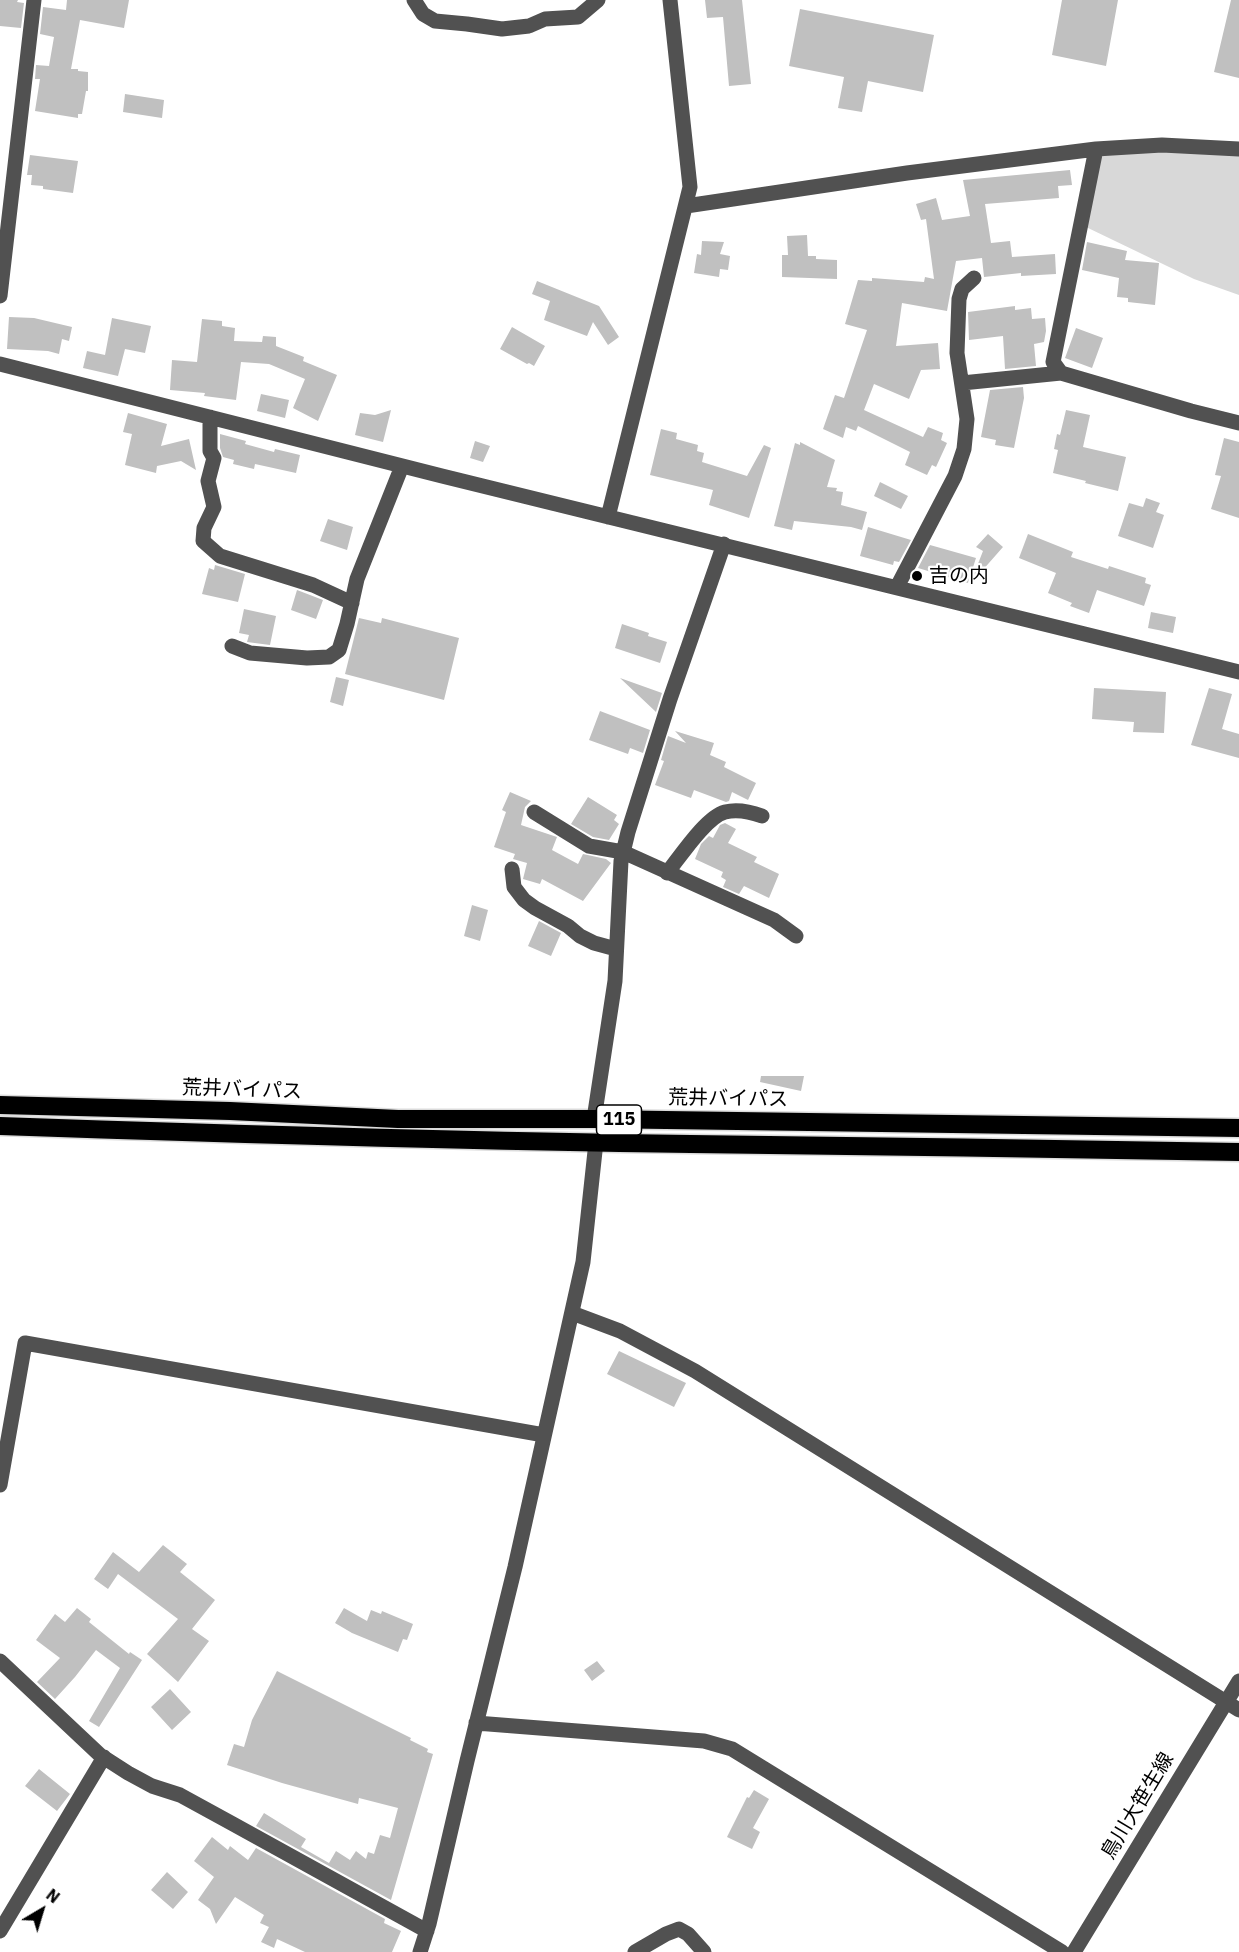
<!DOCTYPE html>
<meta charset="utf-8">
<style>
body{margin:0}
#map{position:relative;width:1239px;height:1952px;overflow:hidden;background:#fff;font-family:"IBM Plex Sans",sans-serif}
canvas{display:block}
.north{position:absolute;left:12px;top:1880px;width:60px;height:60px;-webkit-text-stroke:4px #fff;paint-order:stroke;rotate:38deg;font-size:16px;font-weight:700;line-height:24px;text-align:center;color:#000}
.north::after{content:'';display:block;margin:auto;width:21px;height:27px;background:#000;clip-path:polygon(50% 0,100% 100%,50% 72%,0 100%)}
</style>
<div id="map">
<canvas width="1239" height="1952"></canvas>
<div class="north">N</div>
</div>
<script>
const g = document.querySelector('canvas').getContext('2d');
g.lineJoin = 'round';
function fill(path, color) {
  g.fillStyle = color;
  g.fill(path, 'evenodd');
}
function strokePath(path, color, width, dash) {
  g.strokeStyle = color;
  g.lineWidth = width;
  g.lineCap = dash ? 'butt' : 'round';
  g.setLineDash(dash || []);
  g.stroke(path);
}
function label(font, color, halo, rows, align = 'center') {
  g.font = font + ' "IBM Plex Sans","Noto Sans JP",sans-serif';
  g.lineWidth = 4.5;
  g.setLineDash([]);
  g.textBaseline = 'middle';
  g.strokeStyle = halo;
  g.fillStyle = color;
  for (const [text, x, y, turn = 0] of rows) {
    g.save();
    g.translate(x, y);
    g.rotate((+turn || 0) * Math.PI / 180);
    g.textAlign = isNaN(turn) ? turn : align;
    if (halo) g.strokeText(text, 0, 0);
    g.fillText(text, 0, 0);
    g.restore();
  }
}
const green = new Path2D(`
 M1167,149L1239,154V295L1194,279L1086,227L1100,153Z`);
const building = new Path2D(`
 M0,0H18L17,2L24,3L21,28L0,26Z
 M67,0H129L124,28L80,20L71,69H78V71L88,72V91H86L82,114H78V118L35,111L40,79H35L36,65L49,66L54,37L40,34L43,7L66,10Z
 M705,0H742L751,84L729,86L723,17L707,18Z
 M1062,0H1118L1106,66L1052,55Z
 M1231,0H1239V78L1214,72Z
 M800,9L934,35L923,92L868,81L862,112L838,108L844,77L789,66Z
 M125,94L164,100L162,118L123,112Z
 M30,155L78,161L73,193L43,189V186L31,185L32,175H27Z
 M1070,170L1072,185L1058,186L1059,198L985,204L991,243L1010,241L1012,257L1055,254L1056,274L1021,276V273L984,277L982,258L956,261L947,311L902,303L896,346L938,343L940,369L921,370L909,399L874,384L864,410L923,437L928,427L943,433L941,440L947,443L936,467L932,465L927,475L905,465L910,452L858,426L856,431L846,427L843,438L823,429L835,395L844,398L867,330L845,324L858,280L872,281V278L924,282L925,277L934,279L926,219L921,220L916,204L936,198L942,220L970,216L963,180Z
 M807,235L808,256H816V259L837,260V279L782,277V255H788L787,236Z
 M702,241L724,242L720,254L730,256L728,270L720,269L719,277L694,273L697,254L701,255Z
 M1087,242L1127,251L1125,260L1159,263L1155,305L1128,302V298L1117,297L1119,278L1082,270Z
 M537,281L599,306L619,337L608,345L593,322L587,336L544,320L550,301L532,294Z
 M1015,306V310L1031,308L1032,319L1045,318L1046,331L1044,342L1034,344L1036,366L1005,369L1003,336L969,340L968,312Z
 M9,317L34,318L72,327L69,341L62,339L59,354L48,351L7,349Z
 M112,318L151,326L145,353L125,349L118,376L83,368L87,351L105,355Z
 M202,319L222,321V326L235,328L234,341L262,342L263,336L276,337V346L304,357L303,361L337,375L318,421L293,408L305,379L269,364L241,362L236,400L204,396L205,393L170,390L172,360L197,362Z
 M512,327L545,346L534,366L529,363L527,364L500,349Z
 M1076,328L1103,338L1092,368L1065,358Z
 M1023,387L1024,398L1014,448L995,445L996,440L981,437L990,390Z
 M261,394L289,400L285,418L257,411Z
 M391,410L383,442L355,435L360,413L375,415Z
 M1066,410L1090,415L1083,447L1126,457L1118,491L1085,483L1086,481L1053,473L1058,450L1054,449L1057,434L1060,435Z
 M128,413L167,424L161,446L189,439L196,470L181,461L157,466L156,473L125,465L132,434L123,432Z
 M661,429L677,433L676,439L698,445L697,451L704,453L702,462L747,476L764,445L771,448L749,518L709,505L713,490L650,475Z
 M220,434L246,441L245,444L274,452L275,449L300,455L296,473L255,464L254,469L233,464L234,460L223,457L220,448Z
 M1224,438L1239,442V518L1211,509L1221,476L1215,475Z
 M475,441L490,446L483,462L470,458Z
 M800,442L835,460L827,487L837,488L836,491L843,492L841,505L867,512L862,530L851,527L794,521L792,530L774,526L795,443L800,445Z
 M880,482L908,496L901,509L874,496Z
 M1146,498L1160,503L1156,512L1164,515L1153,548L1118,536L1129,503L1143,507Z
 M328,519L353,527L347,550L320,541Z
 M868,527L911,540L899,562L894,561L893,565L860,556Z
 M988,534L1003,547L974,580L972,579L983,551L976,547Z
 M1028,534L1073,552L1071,557L1108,569L1109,566L1146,578L1145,583L1151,585L1144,606L1097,590L1089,613L1070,606L1072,603L1048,593L1056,573L1019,558Z
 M930,545L976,558L968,583L918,568Z
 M215,565L245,574L238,602L202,594L209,568L214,570Z
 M297,590L323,600L316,619L291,610Z
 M244,609L276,616L270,645L247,642L249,635L239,633Z
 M1151,612L1176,617L1173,633L1148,628Z
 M359,618L381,623L382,618L459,638L444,700L345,674Z
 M622,624L649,633L648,636L667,642L660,663L615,648Z
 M336,677L349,680L343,706L330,702Z
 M620,678L662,693L656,712Z
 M1094,688L1166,692L1164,733L1133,732L1134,722L1092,719Z
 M1209,688L1232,694L1222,729L1239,734V758L1191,745Z
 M600,711L650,730L643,753L630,748L628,754L589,740Z
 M675,731L714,743L710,755L726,762L724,767L756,783L748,800L732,792L729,801L726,802L694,790L691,798L655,785L664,761L661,760L668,736L686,743Z
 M510,792L531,801L525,807L521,825L557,837L552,850L578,864L583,854L606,859L611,863L583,901L542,879L540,884L523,879L527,863L513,859L515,854L494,847L506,812L502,810Z
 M588,797L617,815L614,820L619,824L609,840L593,837L571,824Z
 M725,823L736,829L728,843L757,857L754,862L779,874L769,898L744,886L739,894L723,887L726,880L721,877L723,872L695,859L701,844L709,836L713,838L720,825Z
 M472,905L488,910L480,941L464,936Z
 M539,921L561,933L551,956L528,946Z
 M761,1076H804L801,1091L760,1082Z
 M619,1351L686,1383L674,1407L607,1374Z
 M163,1545L187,1564L180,1572L215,1600L192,1629L209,1641L178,1682L147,1654L178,1619L118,1574L108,1589L94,1579L113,1552L139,1572Z
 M77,1608L91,1619L89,1622L129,1654L130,1652L142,1660L99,1727L89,1721L120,1668L96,1650L75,1677L55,1699L37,1682L60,1658L36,1640L55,1614L65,1622Z
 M344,1608L367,1621L371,1610L381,1614L382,1611L413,1624L407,1640L403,1639L398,1652L352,1633L335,1623Z
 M597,1661L605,1671L592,1681L584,1670Z
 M277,1671L411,1738L410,1740L428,1749L427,1752L433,1754L391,1900L256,1826L264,1813L306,1839L301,1847L329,1863L336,1851L350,1860L356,1851L366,1859L368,1852L374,1854L380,1835L390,1838L398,1808L359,1798L358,1804L282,1783L227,1765L234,1744L244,1747L252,1720Z
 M170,1689L191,1712L172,1730L151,1707Z
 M39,1769L70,1794L57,1811L25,1786Z
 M754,1790L769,1799L753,1828L760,1832L752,1849L727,1837L747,1797L749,1798Z
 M212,1837L228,1850L230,1846L248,1860L256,1848L385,1919L384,1923L401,1931L392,1952H305L277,1939L274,1948L261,1942L269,1927L260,1923L264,1915L235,1897L216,1924L210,1909L198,1900L214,1877L194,1861Z
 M167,1872L188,1892L173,1909L151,1890Z`);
const minor = new Path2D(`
 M414,0L423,14L435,21L467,24L502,29L529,26L545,19L578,17L598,0
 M1096,149L1053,362L1061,373L1191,411L1239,423
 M686,206L907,173L1096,149L1162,145L1239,149
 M0,296L34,0
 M0,364L442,476L1239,672
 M962,383L1061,373
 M210,417V451L214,458L208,481L214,507L204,528L203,541L220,556L313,585L352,603
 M608,517L690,187L670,0
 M897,587L955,476L964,449L967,419L957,353L959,299L962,289L974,278
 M232,646L250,653L307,658L329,657L339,650L347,624L357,579L402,466
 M534,812L589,846L623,852L774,920L796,936
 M512,869L514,887L524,900L535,908L568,926L580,936L594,943L616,949
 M667,873C680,857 706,817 725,812C737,809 751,812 762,816
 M594,1119L615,981L621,861L628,832L670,699L724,544
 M572,1313L620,1331L695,1371L1239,1710
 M0,1485L25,1343L544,1435
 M0,1661L100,1755L128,1773L152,1786L180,1795L233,1824L427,1931
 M476,1723L704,1741L732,1749L1062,1952
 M0,1931L104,1757
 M420,1952L429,1924L467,1761L515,1567L583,1262L596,1142
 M635,1952L666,1934L679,1929L688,1934L704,1952
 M1074,1952L1239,1681`);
const highway = new Path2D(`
 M0,1105L230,1111L398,1119H594L1239,1128
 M0,1126C230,1134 461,1141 691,1144C874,1147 1056,1148 1239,1152`);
const markers = [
 [917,576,6,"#000"]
];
const shields = [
 [619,1120,45]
];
const shieldNames = [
 ["115",619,1120]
];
const poiNames = [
 ["吉の内",929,576]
];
const streetNames = [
 ["荒井バイパス",242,1090,2],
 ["荒井バイパス",728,1099,1],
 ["鳥川大笹生線",1138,1806,-59]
];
fill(green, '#d8d8d8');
fill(building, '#c0c0c0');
strokePath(highway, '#dbdbdb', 21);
strokePath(minor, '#515151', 15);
strokePath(highway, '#000', 18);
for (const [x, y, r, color] of markers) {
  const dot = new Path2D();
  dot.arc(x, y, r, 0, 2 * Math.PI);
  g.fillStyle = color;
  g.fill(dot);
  strokePath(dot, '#fff', 2);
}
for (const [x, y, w] of shields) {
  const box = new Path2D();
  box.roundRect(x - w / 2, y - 15, w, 30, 4.5);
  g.fillStyle = '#fff';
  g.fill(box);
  strokePath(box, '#000', 1.5);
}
label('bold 18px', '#000', null, shieldNames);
label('20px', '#000', '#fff', poiNames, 'left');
label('20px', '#000', '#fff', streetNames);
</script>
